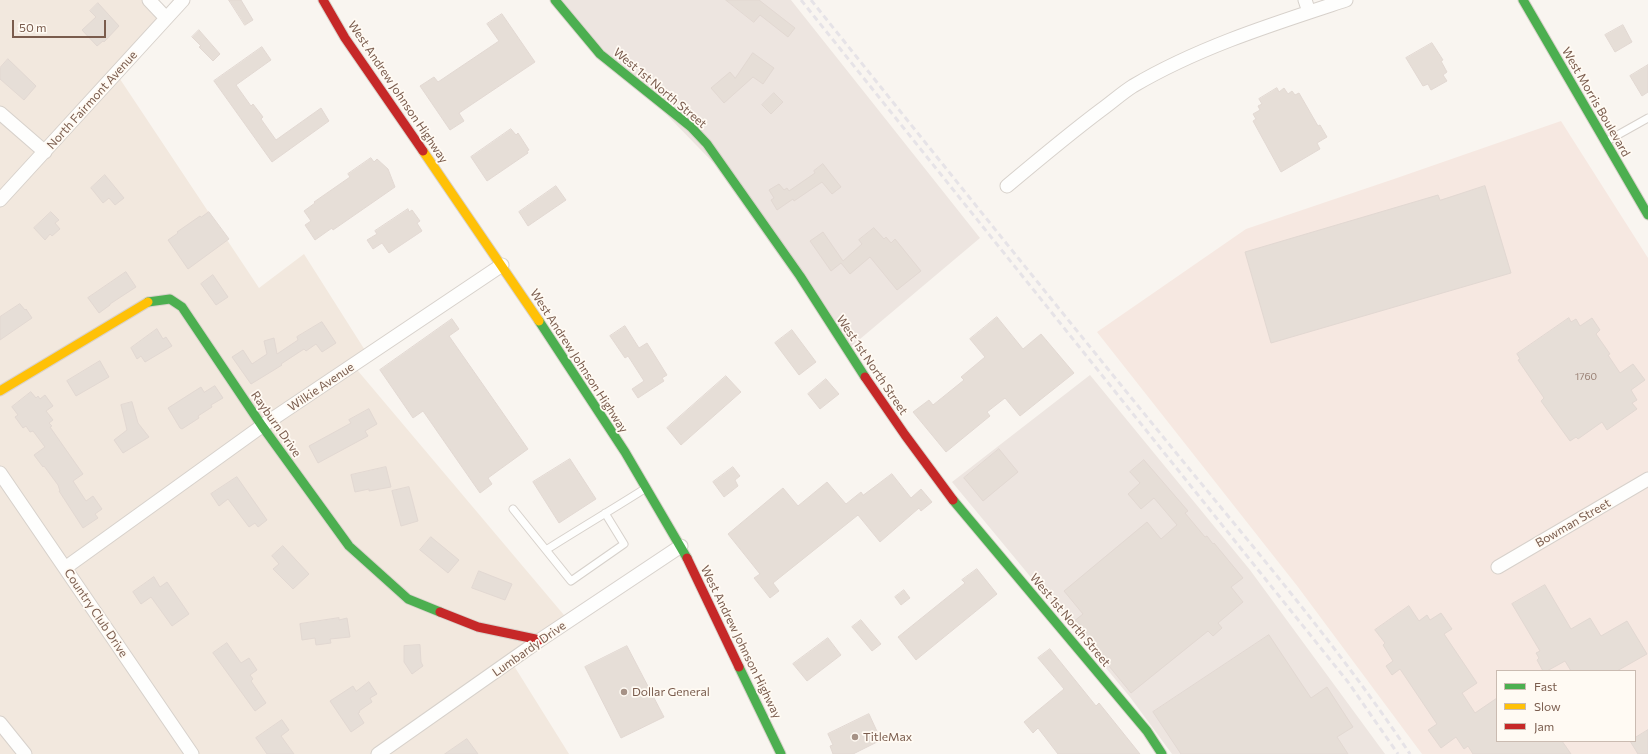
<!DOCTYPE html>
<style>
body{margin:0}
#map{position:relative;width:1648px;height:754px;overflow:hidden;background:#f9f5f0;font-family:Commissioner,sans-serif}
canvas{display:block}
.legend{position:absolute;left:1496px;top:670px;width:140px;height:72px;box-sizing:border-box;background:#fffaf3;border:1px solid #cabbb1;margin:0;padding:5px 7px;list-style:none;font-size:12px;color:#7a5c4d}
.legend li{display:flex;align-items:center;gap:8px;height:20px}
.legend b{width:20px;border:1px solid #cabbb1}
.scale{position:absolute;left:12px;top:20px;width:94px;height:18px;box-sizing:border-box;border:2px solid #7a5c4d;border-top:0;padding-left:5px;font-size:12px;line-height:14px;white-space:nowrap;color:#7a5c4d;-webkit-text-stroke:3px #fffaf3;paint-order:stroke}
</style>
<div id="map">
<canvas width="1648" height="754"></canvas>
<ul class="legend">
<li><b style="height:5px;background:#4caf50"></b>Fast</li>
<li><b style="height:5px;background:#ffc107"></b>Slow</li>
<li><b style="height:5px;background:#c62828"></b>Jam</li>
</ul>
<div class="scale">50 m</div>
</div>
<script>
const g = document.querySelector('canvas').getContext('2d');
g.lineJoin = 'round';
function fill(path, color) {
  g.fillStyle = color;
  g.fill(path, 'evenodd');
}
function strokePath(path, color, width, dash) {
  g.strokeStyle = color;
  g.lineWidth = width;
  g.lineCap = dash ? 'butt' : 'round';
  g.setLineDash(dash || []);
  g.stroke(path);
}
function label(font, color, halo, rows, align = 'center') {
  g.font = font + ' Commissioner,sans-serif';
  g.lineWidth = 3.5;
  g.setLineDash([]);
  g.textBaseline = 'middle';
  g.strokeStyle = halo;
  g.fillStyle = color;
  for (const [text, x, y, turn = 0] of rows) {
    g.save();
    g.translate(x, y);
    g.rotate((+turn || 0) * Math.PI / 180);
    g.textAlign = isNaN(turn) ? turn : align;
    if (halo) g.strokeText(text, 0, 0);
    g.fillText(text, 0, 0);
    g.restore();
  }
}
const residential = new Path2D(`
 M0,0H149L166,18L116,73L259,288L304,254L368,355L353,365L569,621L511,661L569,754H0Z`);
const commercial = new Path2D(`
 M1561,121L1648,258V754H1422L1298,587L1097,332L1246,229L1394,179ZM1497,671H1635V741H1497Z`);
const industrial = new Path2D(`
 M555,0H791L980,238L847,350L734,184Z
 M1090,375L1250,570L1385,754H1172L1130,697L952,482Z`);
const building = new Path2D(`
 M229,0H241L253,20L245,25Z
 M726,0H759L795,28L788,37L760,15L754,22Z
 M98,3L119,26L104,42L103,41L97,46L82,30L96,17L90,11Z
 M502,14L535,62L459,113L464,121L450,130L420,86L434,77L438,82L499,41L487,24Z
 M1623,25L1632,42L1615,52L1605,35Z
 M199,30L220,54L213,61L199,47L201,46L192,37Z
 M1432,43L1443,60L1441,61L1447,72L1443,75L1447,81L1431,90L1428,84L1423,86L1406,58Z
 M262,47L271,60L236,85L251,106L253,104L263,117L261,119L276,140L321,108L329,121L272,162L214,81Z
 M753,53L774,68L763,84L753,77L724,103L711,88L730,72L735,78Z
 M8,59L36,86L24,100L0,79V68Z
 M1648,65V92L1642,96L1630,76Z
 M1277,88L1279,92L1284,88L1288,94L1292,91L1295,95L1299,93L1318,126L1320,125L1327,137L1317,143L1320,149L1281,172L1253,121L1256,119L1253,114L1260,110L1258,106L1262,104L1259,99Z
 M774,93L783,102L771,114L762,105Z
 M511,129L516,135L518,133L529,150L527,151L528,153L487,181L471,157Z
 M371,158L374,162L377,159L388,169L395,187L333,230L332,228L315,240L305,225L311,221L304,211L315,203L314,202L350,177L348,174Z
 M823,164L841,187L832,194L822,182L794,201L793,199L777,210L771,200L774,198L769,190L779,184L784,190L787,188L789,191L815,173L814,171Z
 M105,175L124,198L115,205L109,198L103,203L91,188Z
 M556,186L566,200L528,226L519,212Z
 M1485,186L1511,273L1271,343L1245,252L1438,195L1440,200Z
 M408,209L409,212L412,210L420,221L417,223L422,231L389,253L382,243L373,249L367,240L377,234L375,231Z
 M51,212L59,220L55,223L60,229L52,236L50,234L45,240L34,228Z
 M209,212L229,239L188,269L168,240L178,233L177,232L200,216L201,217Z
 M874,228L884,239L886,237L891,243L895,239L921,271L897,290L870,257L850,274L841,263L831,271L810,241L823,232L843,261L862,244L859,240Z
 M126,272L136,287L110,304V305L99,313L88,298Z
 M213,275L228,297L216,305L201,284Z
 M20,304L25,310L26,309L32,318L0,340V317Z
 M997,317L1023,349L1041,334L1074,373L1020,416L1005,398L987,412L990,416L946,452L913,412L929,400L933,405L964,380L961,377L985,357L970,339Z
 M1569,318L1571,322L1576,319L1580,326L1592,318L1600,330L1596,334L1610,354L1608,355L1620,373L1633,364L1645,380L1631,390L1637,400L1632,403L1637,409L1607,430L1602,422L1578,439L1576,437L1570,441L1541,401L1544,398L1518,360L1520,359L1517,354Z
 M452,319L459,329L449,336L528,449L488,478L492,484L480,493L423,411L413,418L380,370Z
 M322,322L336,343L322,352L316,344L306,351L304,349L281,364L282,365L274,370L251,384L232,357L243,350L252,364L267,354L264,341L274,338L277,354L298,340L297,337Z
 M625,326L639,348L647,343L667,375L662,378L664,381L638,398L632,389L644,381L628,356L625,358L610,336Z
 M157,329L163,339L166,337L172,346L145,362L141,356L137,359L131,348Z
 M792,330L816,362L799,375L775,343Z
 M100,361L109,377L76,396L67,381Z
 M726,376L741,392L681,445L667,428Z
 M826,379L839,394L820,409L808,394Z
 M215,386L223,398L211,405L212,407L198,416L199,418L182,429L180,428L168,408L201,387L204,392Z
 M31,392L36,398L38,396L40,399L45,395L53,406L46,411L53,420L49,423L52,426L50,427L83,474L73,481L86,501L93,496L102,509L95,514L98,518L83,528L59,491H60L58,485L44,466L43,467L34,455L45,447L33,431L30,432L26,426L23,428L15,417L18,415L12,407Z
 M132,402L138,423L149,437L123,453L114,440L127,430L121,405Z
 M369,409L377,424L365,431L368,436L318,463L309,446L351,423L349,420Z
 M999,449L1018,472L983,501L964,478Z
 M570,459L596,499L559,523L533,482Z
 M1144,460L1188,511L1185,513L1205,537L1207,536L1213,544L1214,543L1243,578L1231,587L1243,602L1218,623L1222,628L1213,636L1208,631L1131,693L1073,622L1083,614L1064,591L1147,522L1161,539L1177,525L1154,498L1141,509L1128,494L1140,483L1130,472Z
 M386,467L391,487L369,491V489L355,492L351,475Z
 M733,467L740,476L735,480L738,486L724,497L713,482Z
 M892,474L911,498L921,489L932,502L921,511L919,508L880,542L858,515L773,583L779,591L770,598L754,578L760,574L728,534L783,488L798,506L827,482L846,504L861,492L863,495Z
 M237,477L267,520L258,527L255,523L249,527L228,499L219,506L211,494Z
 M409,487L418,521L401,526L392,491Z
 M431,537L459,560L448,573L420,550Z
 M283,546L309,574L293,589L273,569L279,564L272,556Z
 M977,569L997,594L916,660L898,637L965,583L962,580Z
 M479,571L512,584L505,600L472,588Z
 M154,577L160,587L167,582L189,614L172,626L151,597L141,604L133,592Z
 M1545,585L1571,629L1590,618L1601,636L1627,621L1647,654L1617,671H1571L1565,661L1547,671H1543L1537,660L1539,658L1536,653L1540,651L1512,604Z
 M904,590L910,598L901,605L895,597Z
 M1409,606L1419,621L1427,615L1430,620L1441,613L1452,629L1444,634L1477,683L1462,693L1475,713L1497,698V741H1562L1571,754H1473L1468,746L1464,749L1456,737L1441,748L1428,730L1437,724L1400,669L1392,675L1386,666L1393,661L1383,645L1385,643L1375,630Z
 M339,618V620L347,618L350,637L330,639L331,643L316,645L315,638L302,640L300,624Z
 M861,620L881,644L872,651L852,627Z
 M1269,635L1311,698L1327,687L1336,701L1353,727L1337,737L1348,754H1181L1153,712Z
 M828,638L841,655L807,681L793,664Z
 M227,643L241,663L249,658L257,670L250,675L253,679L251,681L266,703L255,711L213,653Z
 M420,645L421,662L423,666L412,674L404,662V646Z
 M627,646L664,717L621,738L585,667Z
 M1050,649L1096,706L1099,703L1140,754H1058L1038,728L1033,733L1024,722L1064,689L1038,658Z
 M369,682L377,694L370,698L372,702L359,711L360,712L358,713L364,723L351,732L330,701L353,686L356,691Z
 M869,714L881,740L853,754H833L830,746L833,745L828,734Z
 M282,720L289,730L281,736L294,754H267L256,738Z
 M1648,730V754H1638L1630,741H1635V738Z
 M467,739L478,754H445Z`);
const lane = new Path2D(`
 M1607,141L1648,118
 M513,509L546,550
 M605,513L624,544L571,581L546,550C579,529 613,509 646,488`);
const street = new Path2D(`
 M149,0L166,18
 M1305,0L1309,12
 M0,113L45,152
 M1007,186C1038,160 1069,134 1101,110C1112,102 1122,93 1133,86C1199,47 1273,24 1346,0
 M0,200L183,0
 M0,473L192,754
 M1498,567L1648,479
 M65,568L262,426L502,265
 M0,723L25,754
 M378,754L540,640L681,546`);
const fast = new Path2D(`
 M555,0L600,54L691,127L707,144L800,276L865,377
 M1523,0L1648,215
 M148,302L170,299L182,307L262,426L349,546L408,599L440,612
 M539,321L625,452L687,558
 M953,500L1147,731L1162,754
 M739,667L781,754`);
const slow = new Path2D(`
 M423,151L539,321
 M0,391L148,302`);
const jam = new Path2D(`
 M323,0L345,38L423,151
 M865,377L905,435L953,500
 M687,558L739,667
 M440,612L478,627L540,640`);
const rail = new Path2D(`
 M801,0L1348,682L1398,754
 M811,0C924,141 1037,282 1151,422C1239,531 1332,637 1410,754`);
const markers = [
 [624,692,4,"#a69286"],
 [855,737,4,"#a69286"]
];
const numberNames = [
 ["1760",1586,377]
];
const streetNames = [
 ["West 1st North Street",660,88,40],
 ["West Andrew Johnson Highway",398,92,56],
 ["North Fairmont Avenue",92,100,-48],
 ["West Morris Boulevard",1596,102,60],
 ["West Andrew Johnson Highway",579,361,57],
 ["West 1st North Street",872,365,56],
 ["Wilkie Avenue",321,387,-34],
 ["Rayburn Drive",276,424,55],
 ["Bowman Street",1573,523,-30],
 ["Country Club Drive",96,613,56],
 ["West 1st North Street",1070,620,50],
 ["West Andrew Johnson Highway",741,642,64],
 ["Lumbardy Drive",529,649,-35]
];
const poiNames = [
 ["Dollar General",632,692],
 ["TitleMax",863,737]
];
fill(residential, '#f2e8de');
fill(commercial, '#f6e8e1');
fill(industrial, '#ede5e0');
fill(building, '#e6ded7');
strokePath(building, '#e2d8d2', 1);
strokePath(lane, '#d7d1cb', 9);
strokePath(street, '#d7d1cb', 15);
strokePath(fast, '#d9d2cb', 11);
strokePath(slow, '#d9d2cb', 11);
strokePath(jam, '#d9d2cb', 11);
strokePath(lane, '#fefefd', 7);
strokePath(street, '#fefefd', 13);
strokePath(fast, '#4caf50', 9);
strokePath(slow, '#ffc107', 9);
strokePath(jam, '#c62828', 9);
strokePath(rail, '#e6e3e7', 3, [6, 4]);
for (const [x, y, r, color] of markers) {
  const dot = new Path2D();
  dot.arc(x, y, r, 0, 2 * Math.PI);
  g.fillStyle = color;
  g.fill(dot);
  strokePath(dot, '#fffaf3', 1.5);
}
label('10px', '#977e72', null, numberNames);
label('12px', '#7a5c4d', '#fffaf3', streetNames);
label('12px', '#7a5c4d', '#fffaf3', poiNames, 'left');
</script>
